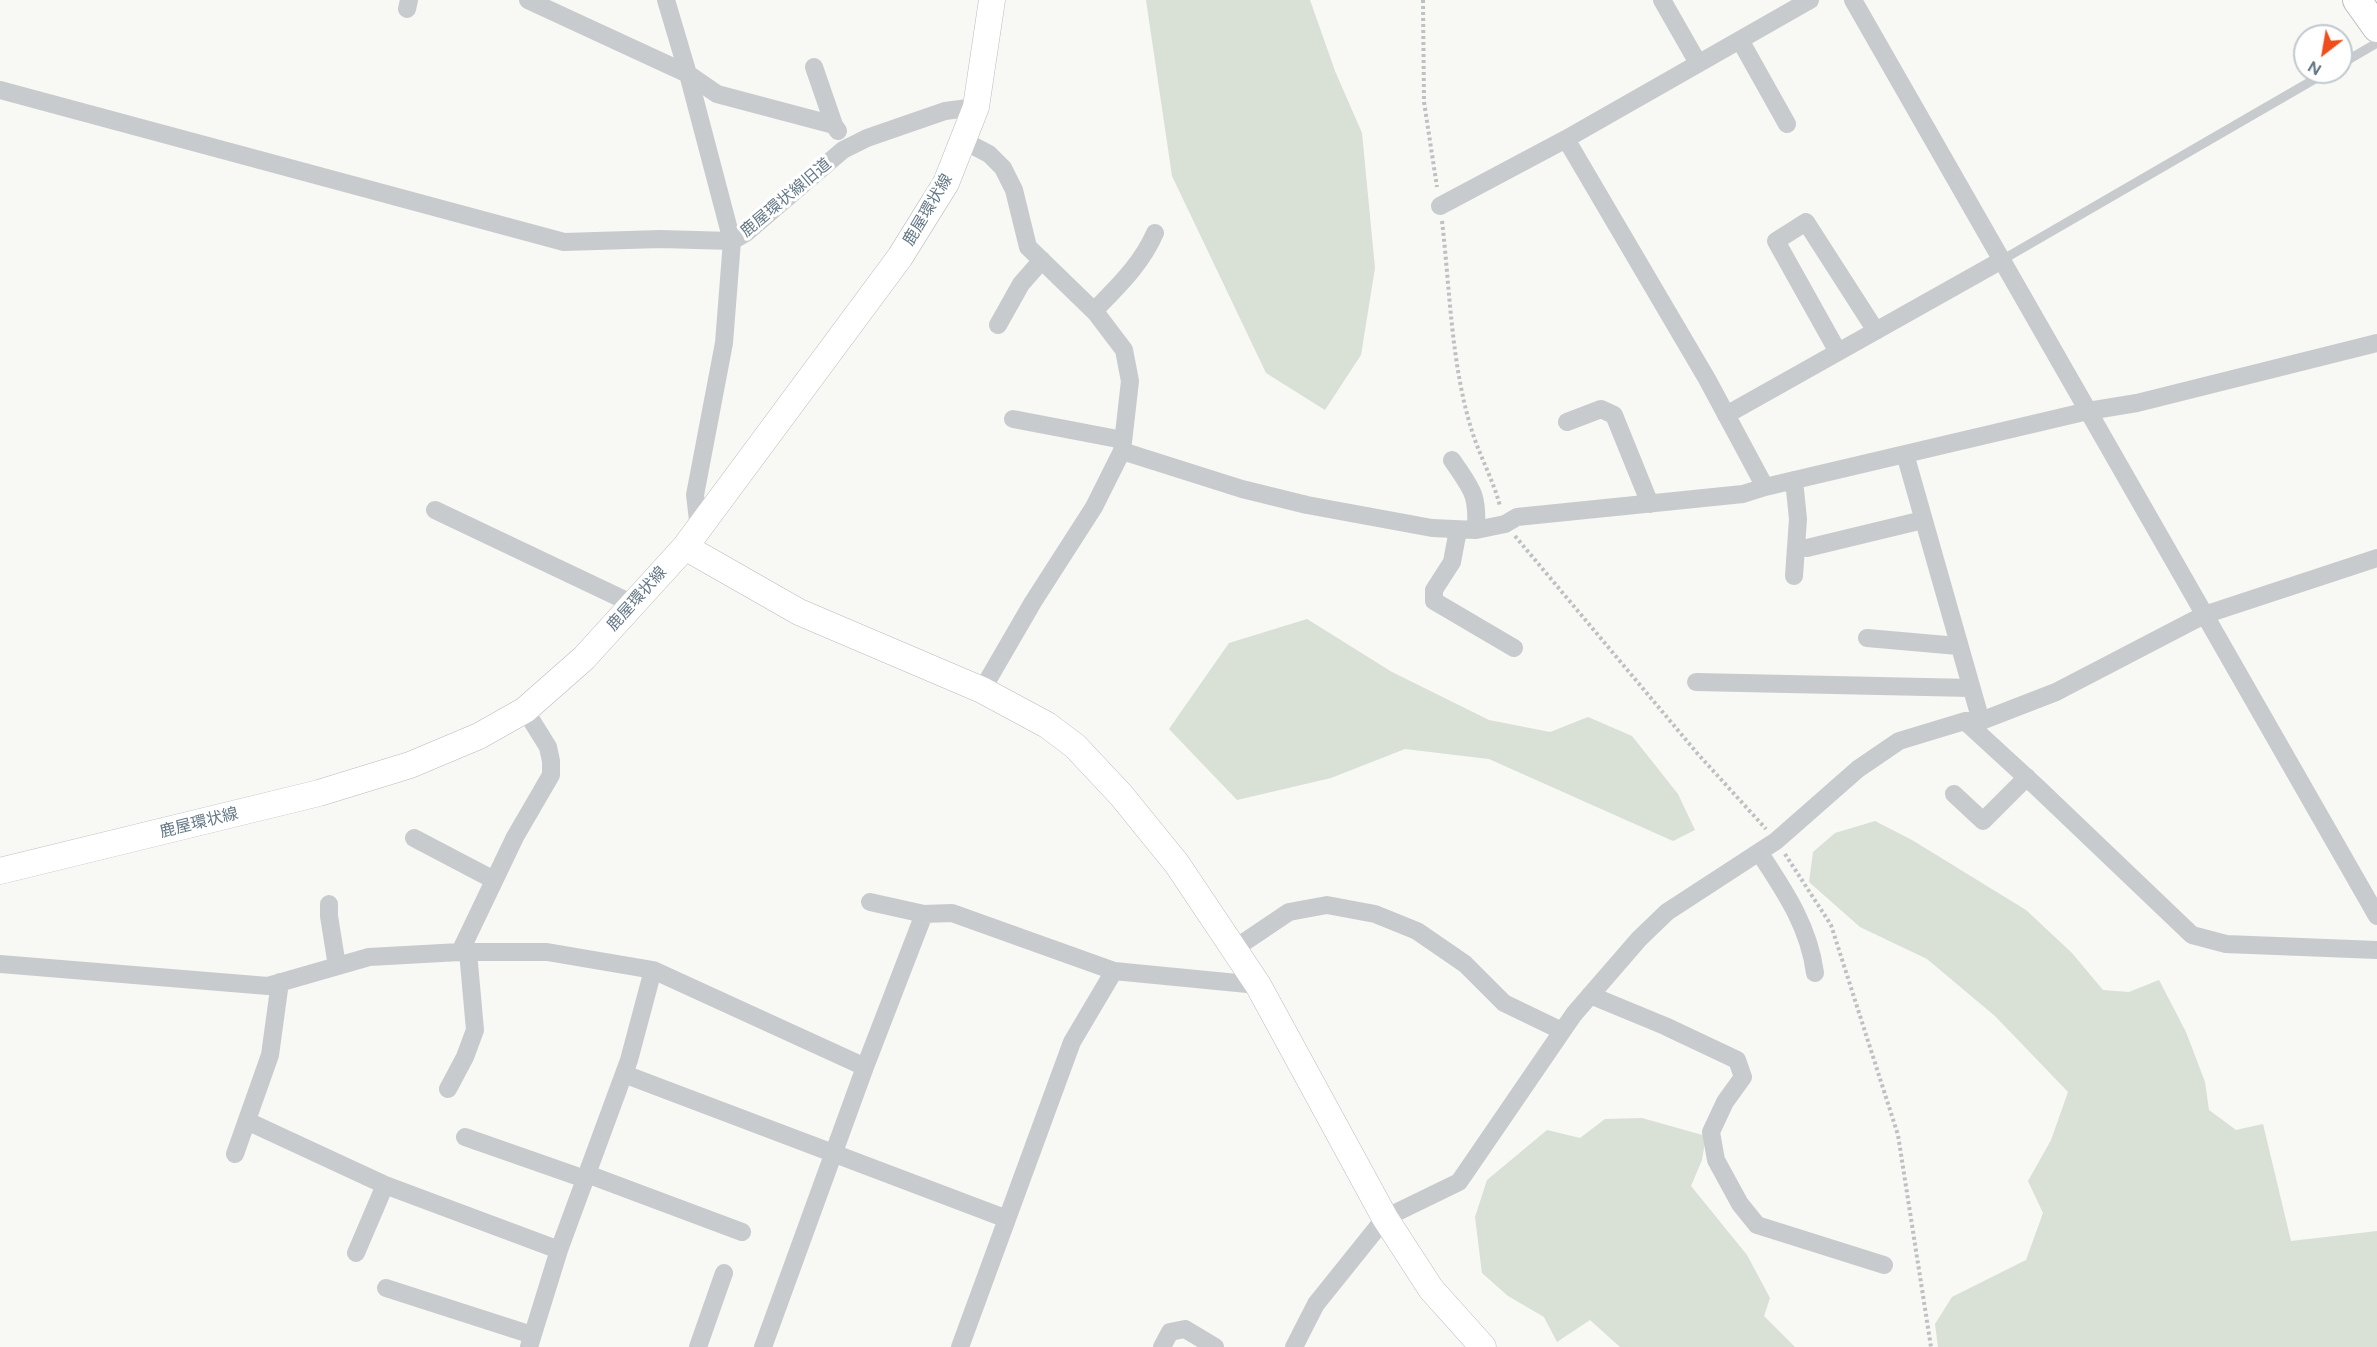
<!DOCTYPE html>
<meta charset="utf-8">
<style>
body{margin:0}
#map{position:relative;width:2377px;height:1347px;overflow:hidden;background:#f8f8f4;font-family:Figtree,sans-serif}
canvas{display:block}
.north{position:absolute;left:2293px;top:24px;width:60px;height:60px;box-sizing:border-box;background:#fff;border:2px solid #c1c9cf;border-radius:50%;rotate:211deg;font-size:16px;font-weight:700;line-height:24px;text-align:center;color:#647887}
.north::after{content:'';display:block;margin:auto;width:21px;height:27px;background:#f04d1c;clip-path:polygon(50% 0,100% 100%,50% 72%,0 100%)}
</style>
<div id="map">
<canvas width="2377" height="1347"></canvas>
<div class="north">N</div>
</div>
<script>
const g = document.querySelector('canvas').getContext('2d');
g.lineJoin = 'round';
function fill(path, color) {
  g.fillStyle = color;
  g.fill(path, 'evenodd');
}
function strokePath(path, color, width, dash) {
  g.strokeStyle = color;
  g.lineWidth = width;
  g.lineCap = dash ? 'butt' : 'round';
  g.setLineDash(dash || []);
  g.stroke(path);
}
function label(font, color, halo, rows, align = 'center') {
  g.font = font + ' Figtree,"Noto Sans JP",sans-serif';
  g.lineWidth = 6;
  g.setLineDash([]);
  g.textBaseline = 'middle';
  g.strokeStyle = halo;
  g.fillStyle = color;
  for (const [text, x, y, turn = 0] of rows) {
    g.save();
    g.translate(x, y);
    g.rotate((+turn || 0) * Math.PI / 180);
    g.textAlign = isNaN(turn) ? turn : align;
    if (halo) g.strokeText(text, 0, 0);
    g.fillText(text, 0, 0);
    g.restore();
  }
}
const green = new Path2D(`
 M1146,0H1310L1335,71L1362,133L1375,268L1361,355L1325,410L1266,373L1172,176Z
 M1307,619L1392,672L1489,720L1550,732L1588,717L1632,736L1678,794L1695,830L1673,841L1489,759L1405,749L1331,778L1237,800L1169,729L1229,643Z
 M1875,821L1912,840L2026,910L2072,953L2103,990L2129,992L2159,980L2186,1032L2205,1082L2209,1110L2236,1130L2263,1124L2291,1241L2377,1231V1347H1938L1935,1324L1952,1297L2026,1260L2043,1213L2028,1181L2051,1140L2068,1092L1995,1016L1927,959L1860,927L1809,882L1813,852L1835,833Z
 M1642,1118L1706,1136L1702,1160L1691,1186L1747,1255L1770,1298L1764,1316L1795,1347H1620L1590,1320L1557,1342L1544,1317L1508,1296L1482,1273L1475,1217L1487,1180L1547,1130L1580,1138L1605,1119Z`);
const path = new Path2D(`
 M1423,0L1424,102L1437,187
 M1442,221C1450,290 1451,362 1471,428C1479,455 1493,479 1500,506
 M1515,536L1697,753L1766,829
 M1785,854L1831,925L1898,1135L1931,1347`);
const lane = new Path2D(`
 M2341,64L2377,43
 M2002,260L2327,72`);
const street = new Path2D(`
 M528,0L688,74L717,94L834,125
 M666,0L688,74L732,241L724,343L695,495L699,528
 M1662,0L1698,63
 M1853,0L2377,916
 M407,9L409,0
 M1740,40L1787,124
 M814,67L834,125L838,131
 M0,90L564,242L660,239L732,241L746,233L843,150L867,138L945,111L976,107
 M1566,139L1707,379L1765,487
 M964,141L989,154L1003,168L1014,190L1028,247L1096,313L1124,350L1130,381L1122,451L1094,507L1033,602L982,690
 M1440,206L1566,139L1810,0
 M1094,311C1117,287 1141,265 1155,233
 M998,325L1021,284L1042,260
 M1838,352L1776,241L1806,222L1876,331
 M1726,415L2002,260
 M1013,419L1123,440
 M1567,422L1601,409L1614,415L1650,504
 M1122,451L1242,489L1307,505L1432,528L1476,530L1505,524L1517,517L1743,494L1765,487L2088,411L2137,403L2377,343
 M1905,454L1981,721
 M1452,460C1472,490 1478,493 1476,530
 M435,510L633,604
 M1458,530L1452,562L1434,590V601L1514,648
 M1807,548L1923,520
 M1794,576L1798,519L1794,480
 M1867,638L1958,646
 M1696,682L1971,688
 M1965,721L2038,788L2192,935L2226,944L2377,950
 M1954,794L1983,821L2027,777
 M414,838L494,880
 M1759,852C1784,890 1809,926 1815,973
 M870,902L924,914
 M329,904V916L337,966
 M1234,949L1289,912L1327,905L1375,914L1417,931L1465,964L1504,1003L1562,1031
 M460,952L515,837L551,775V761L548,747L525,710
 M0,964L268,986L369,957L460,952H547L653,970L865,1067
 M1590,995L1665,1026L1737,1060L1743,1077L1725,1102L1711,1132L1716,1160L1740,1204L1757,1225L1884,1265
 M624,1074L1007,1219
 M448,1089L465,1057L475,1030L468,952
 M247,1121L385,1185
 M465,1137L585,1179
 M235,1154L270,1055L280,982
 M587,1174L742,1232
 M356,1253L385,1185L559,1250
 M386,1288L532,1335
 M529,1347L559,1250L629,1060L653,970
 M698,1347L724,1273
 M763,1347L865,1067L924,914L952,913L1114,971L1258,985
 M960,1347L1072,1042L1114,971
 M1162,1347L1170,1332L1185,1329L1215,1347
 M1294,1347L1316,1304L1385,1218L1459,1182L1574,1014L1639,939L1667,912L1776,841L1858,769L1899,741L1965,721H1981L2056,692L2204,615L2377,558`);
const secondary = new Path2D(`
 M685,547L799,612L982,690L1047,725L1075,746L1121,795L1177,864L1258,985L1385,1218L1431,1289L1483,1347
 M0,871L319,793L410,765L479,736L525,710L584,658L685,547L900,257L946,183L976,107L992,0`);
const primary = new Path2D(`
 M2357,0L2377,28`);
const streetNames = [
 ["鹿屋環状線旧道",786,198,-40],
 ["鹿屋環状線",928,210,-59],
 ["鹿屋環状線",637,599,-48],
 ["鹿屋環状線",199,823,-14]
];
fill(green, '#d9e0d5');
strokePath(secondary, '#b7bdc1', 27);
strokePath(primary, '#babec2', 30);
strokePath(path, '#bec1c3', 4, [3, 3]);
strokePath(lane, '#c7cbce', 9);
strokePath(street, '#c7cbce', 18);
strokePath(secondary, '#fff', 26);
strokePath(primary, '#fff', 28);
label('16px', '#647887', '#fff', streetNames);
</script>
